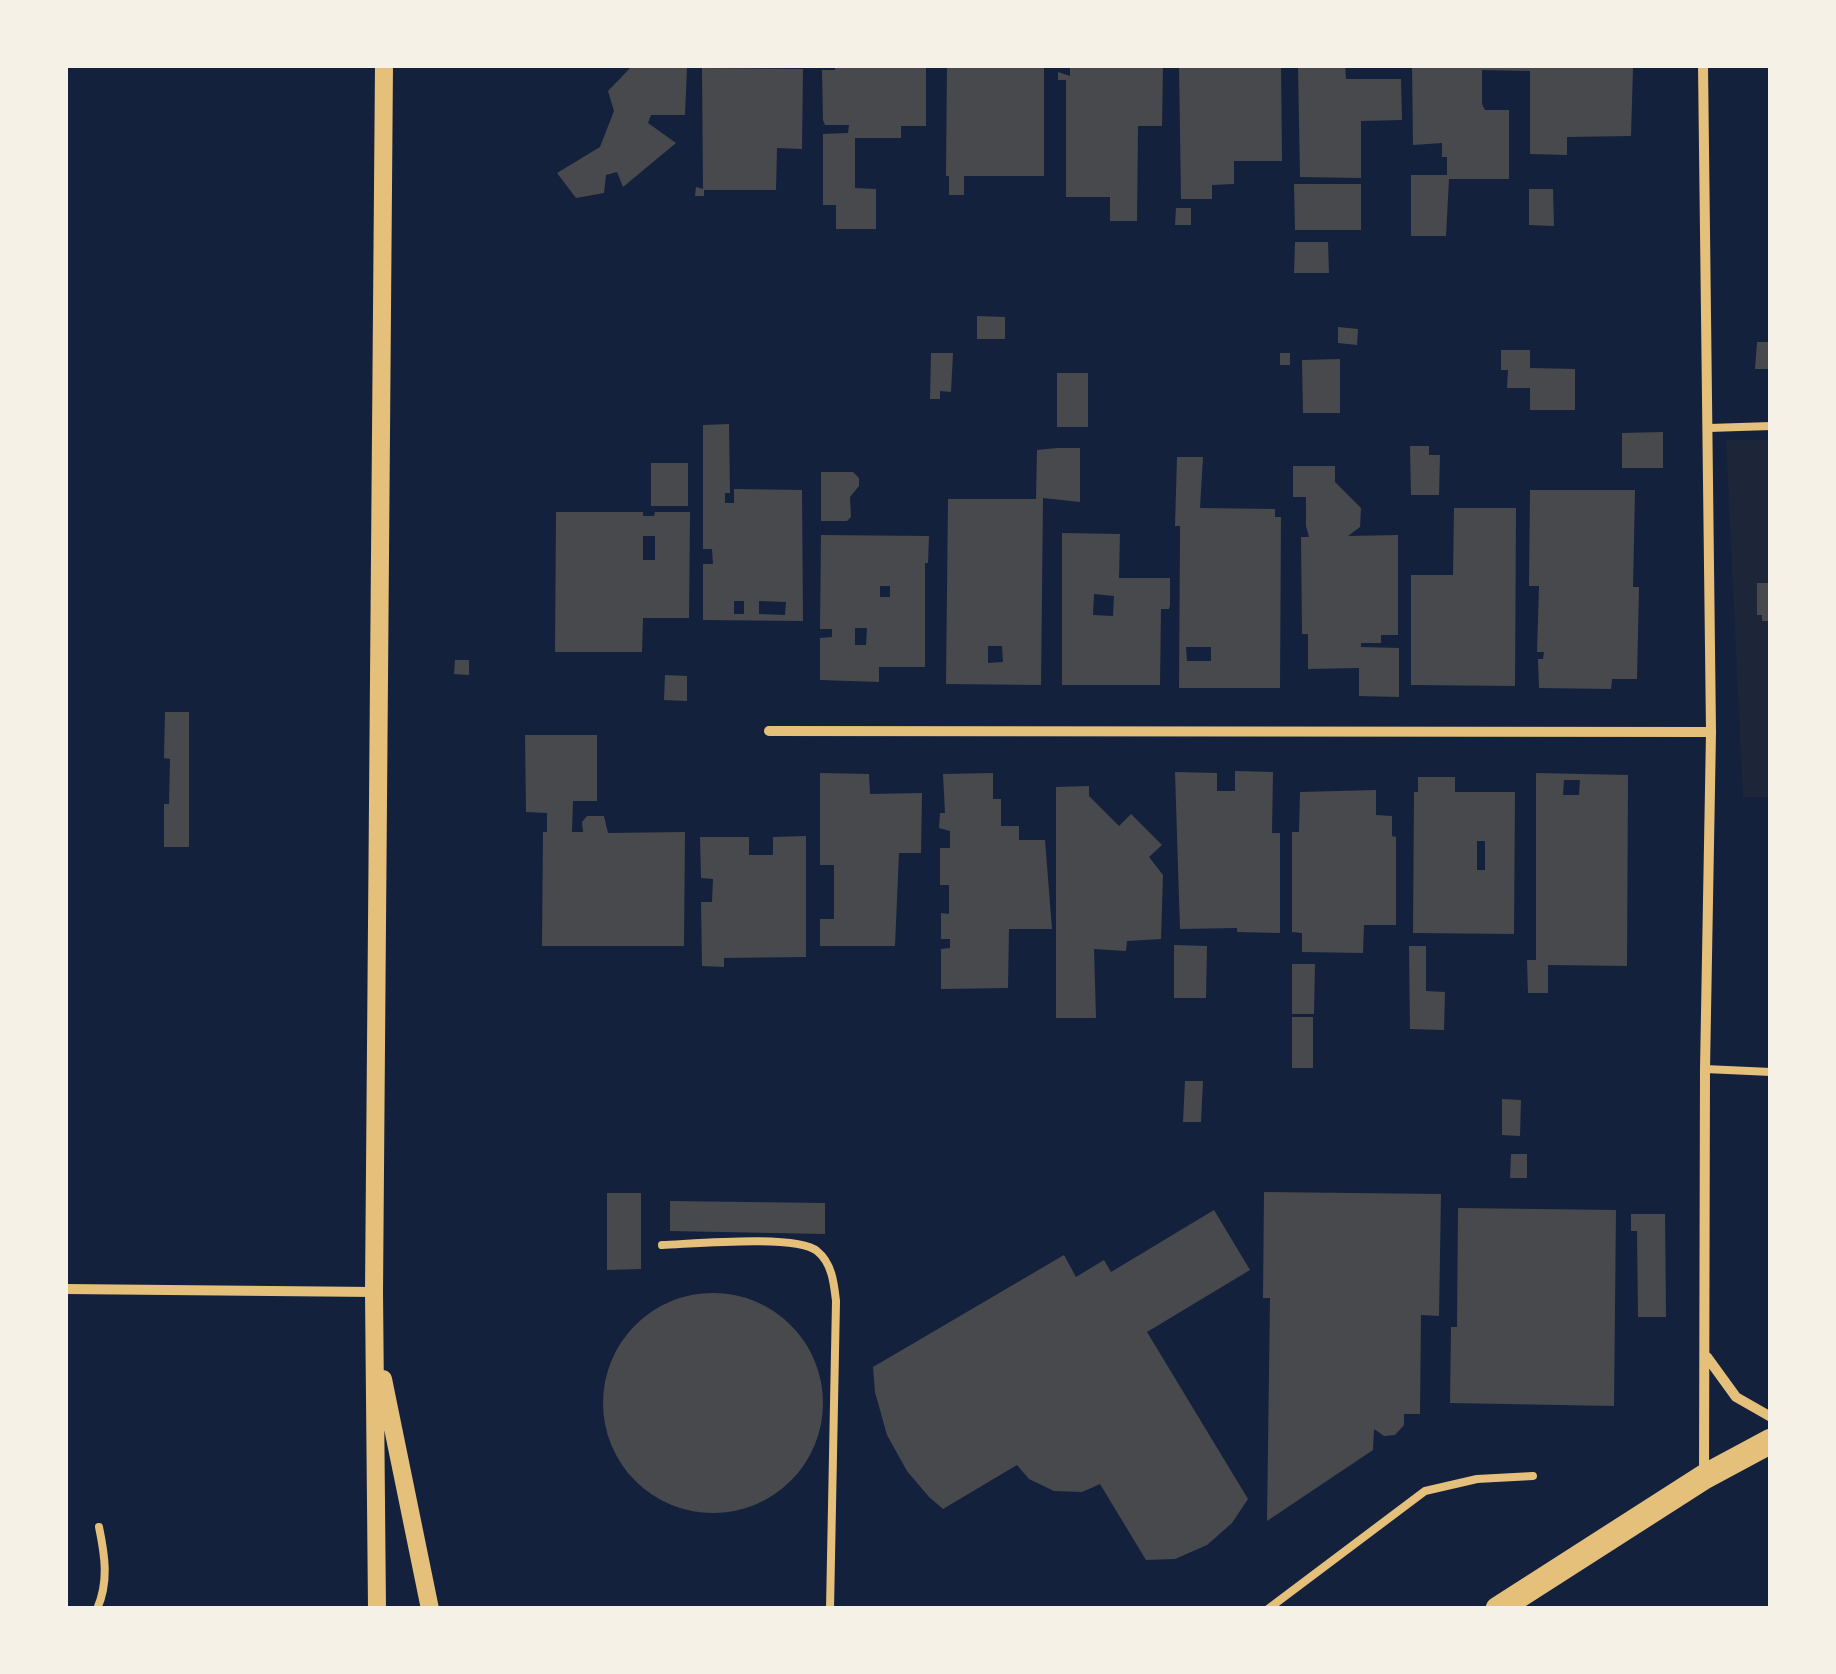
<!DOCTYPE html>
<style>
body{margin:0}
#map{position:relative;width:1836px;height:1674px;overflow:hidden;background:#14213d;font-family:Inter,sans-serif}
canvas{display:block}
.frame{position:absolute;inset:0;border:68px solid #f6f1e7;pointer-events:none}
</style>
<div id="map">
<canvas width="1836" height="1674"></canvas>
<div class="frame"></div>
</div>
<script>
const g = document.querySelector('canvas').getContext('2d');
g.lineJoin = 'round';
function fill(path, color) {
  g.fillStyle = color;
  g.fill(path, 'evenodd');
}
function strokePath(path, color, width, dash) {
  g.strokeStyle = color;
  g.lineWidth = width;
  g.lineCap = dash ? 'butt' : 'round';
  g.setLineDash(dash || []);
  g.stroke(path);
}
const green = new Path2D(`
 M1726,440H1771V797H1743Z`);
const building = new Path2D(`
 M633,65L687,67L685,115H651L648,123L676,143L623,187L617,172L606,175L604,193L576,198L557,173L600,147L614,111L608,91Z
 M835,65H926V126H901V138H855V188L876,189V229H836V205H823V134L848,133L849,125H825L823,120L822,70H835Z
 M947,65H1044V176H964V195H949V176H946Z
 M1070,65L1163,66L1162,126H1138L1137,221H1110V197H1066V80H1058V72L1070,76Z
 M1179,65H1281L1282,161H1234V184L1212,185V199H1181Z
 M1298,65H1345L1346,79H1401L1402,120L1361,121V178L1300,177Z
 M1412,65H1615V68H1633L1631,136L1567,137V155L1530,154V71L1482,70V104L1485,110H1509V179H1449L1446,236H1411V175H1447V157H1442V143L1413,145Z
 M702,68L803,69L802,149L777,148L776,190H704V196H695L696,187L703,189Z
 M1294,184H1361V230H1295Z
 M1529,189H1553L1554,226L1529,225Z
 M1176,208H1191V225H1175Z
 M1295,242H1328L1329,273H1294Z
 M977,316L1005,317V339H977Z
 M1338,327L1358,329L1357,345L1338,343Z
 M1757,342H1768L1770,369H1755Z
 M1501,350H1530V368L1575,369V410H1530V388H1507L1508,370H1501Z
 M931,353H953L951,392L940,391V399H930Z
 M1280,353H1290V365H1280Z
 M1340,359V413H1303L1302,360Z
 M1057,373H1088V427H1057Z
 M729,424L730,493H725V503H734V489L802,490L803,621L703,620V564H713L712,549H703V425ZM734,601H744V614H734ZM759,601L786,602L785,615L759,614Z
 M1663,432V468H1622V433Z
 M1410,446H1429V455H1440L1439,495H1411Z
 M1057,448H1080V502L1043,498L1041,685L946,684L948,499H1036L1037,450ZM988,646H1002L1003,662L988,663Z
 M1177,457H1203L1200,508L1275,509V517H1281L1280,688H1179L1180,534V526H1175ZM1186,647H1211V661H1187Z
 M651,463H688V506H651Z
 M1293,466H1335V482L1361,508L1360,527L1348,536L1398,535V635H1381V643H1361V647L1399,648V697L1359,696V668L1308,669V634H1302L1301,537H1309L1306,526V497H1293Z
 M821,472H853L859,478V486L850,497L851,517L847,521H821Z
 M1530,490H1635L1633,587H1639L1637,679H1612L1611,689L1539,688L1538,659H1543L1544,652H1537L1539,586H1529Z
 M1454,508H1516L1515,686L1411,685V575H1453Z
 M556,512H643V516H654L655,512H690L689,618H643L642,652H555ZM643,536H655V560H643Z
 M1062,533L1120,534L1119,578H1170V605L1169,609H1161L1160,685H1062ZM1094,594L1114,596L1113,616L1093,615Z
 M821,535L929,536L928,563H925V667H879V682L820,680V638L832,637V629H820ZM880,586H890V597H880ZM855,628H867L866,645H855Z
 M1757,583H1771V621H1762V615H1757Z
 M455,660H469V675L454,674Z
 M665,675L687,676V701L664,700Z
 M165,712H189V847H164V804H169L170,759L164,758Z
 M525,735H597V801H573L572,832H583L582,822L587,816H604L608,833L685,832L684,946H542L543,832H547V813L526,812Z
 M1235,771L1273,772L1272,833H1280V933L1237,932V928L1180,929L1175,772L1217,773V791H1235Z
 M820,773L869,774L870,794L922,793L921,853H899L895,946H820V919H834V865H820Z
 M993,773V799H1001V826H1019V840H1045L1052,929H1009L1008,988L941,989V949L950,948V939H941V913L949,914V885H940V848H950V831L939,828L940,813H945L943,774Z
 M1536,773L1628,775L1627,966L1548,965V993H1528L1527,960H1536ZM1564,780H1580L1579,795H1563Z
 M1418,777H1455V792H1515L1514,934L1413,933L1414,792H1418ZM1477,841H1485V870H1477Z
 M1089,786V796L1119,826L1131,814L1162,845L1149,857L1163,875L1161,939L1127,941L1126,951L1094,949L1096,1018H1056V787Z
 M1376,790V815L1392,816V836L1396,837V925H1364L1363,953L1302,952V933L1292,932V832H1299L1300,792Z
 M806,836V957L724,958V967L702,966L701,902H712L713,879L701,878L700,837H749V855H773V837Z
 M1174,945L1207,946L1206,998H1174Z
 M1409,946H1426V991L1445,992L1444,1030L1410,1029Z
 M1292,964H1315L1314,1014H1292Z
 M1292,1017H1313V1068H1292Z
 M1185,1081H1203L1201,1122H1183Z
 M1502,1099L1521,1100L1520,1136L1502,1135Z
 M1511,1154H1527V1178H1510Z
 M1264,1192L1441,1194L1439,1316L1421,1315L1420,1414H1404V1425L1395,1435L1384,1436L1374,1429L1373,1450L1267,1521L1270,1298H1263Z
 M607,1193H641V1269L607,1270Z
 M670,1201L825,1203V1234L670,1231Z
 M1458,1208L1616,1210L1614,1406L1450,1403L1451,1327H1457Z
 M1214,1210L1250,1270L1147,1332L1248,1499L1232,1523L1207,1545L1175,1559L1146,1560L1100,1484L1082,1492L1054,1491L1029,1479L1017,1465L943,1509L929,1497L907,1471L887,1435L875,1392L873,1367L1064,1255L1076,1277L1104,1260L1111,1272Z
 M1631,1214H1665L1666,1317H1638L1637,1231H1631Z
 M603 1403a110 110 0 1 1 220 0a110 110 0 1 1-220 0Z`);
const service = new Path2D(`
 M1709,428L1771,426
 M1705,1069L1771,1072
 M662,1245C692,1244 797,1234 817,1251C832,1263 834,1283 836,1301L830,1609
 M97,1609C109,1582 105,1556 99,1527
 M1268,1609L1425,1491L1477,1479L1533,1476`);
const minor = new Path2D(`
 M1703,65L1711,732L1705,1069L1704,1474
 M769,731L1711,732
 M65,1289L374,1292
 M1707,1357L1736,1397L1771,1417`);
const tertiary = new Path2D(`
 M383,1379L430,1609
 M377,1609L374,1292L384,65`);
const primary = new Path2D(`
 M1498,1609L1704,1477L1771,1441`);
fill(green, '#1d2539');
fill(building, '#48494c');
strokePath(service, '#e5c07b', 8);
strokePath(minor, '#e5c07b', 10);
strokePath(tertiary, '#e5c07b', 18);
strokePath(primary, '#e5c07b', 25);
</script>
